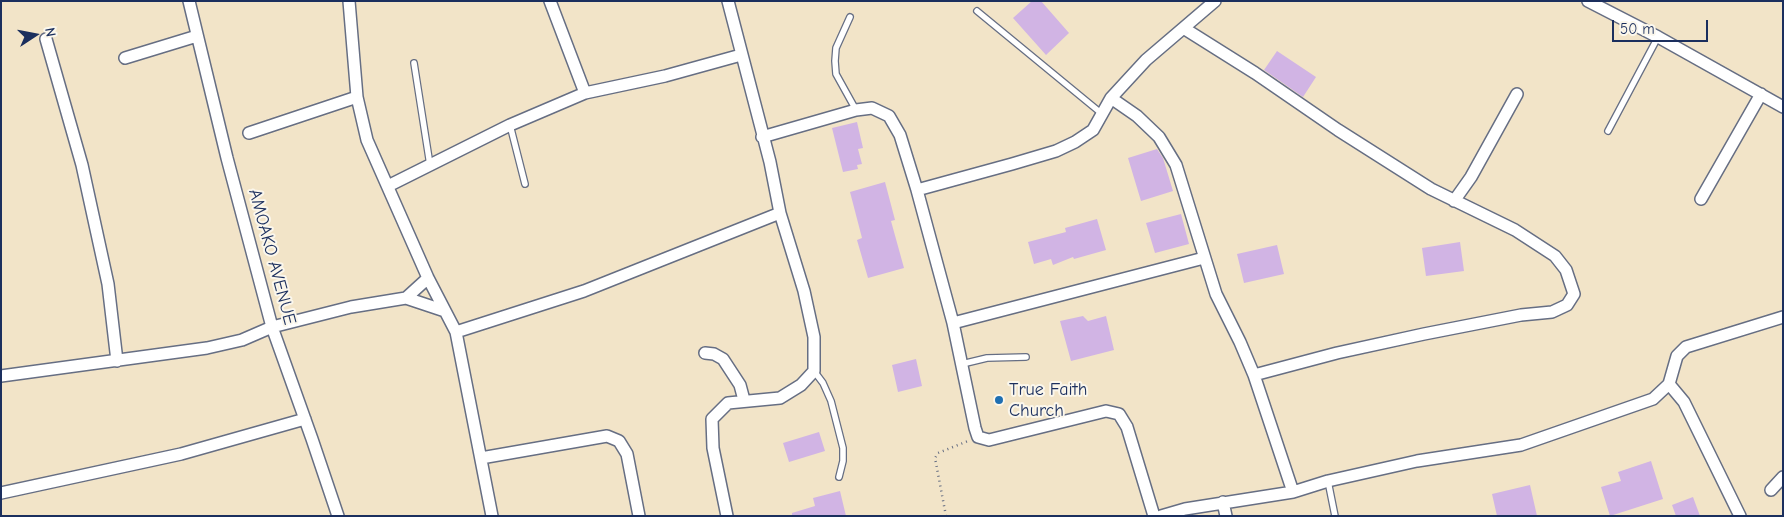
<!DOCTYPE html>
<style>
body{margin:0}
#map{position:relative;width:1784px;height:517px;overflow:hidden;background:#f2e4c8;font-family:"Comic Neue",sans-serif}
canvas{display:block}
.frame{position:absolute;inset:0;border:2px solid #1b2f5e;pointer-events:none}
.north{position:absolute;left:10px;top:10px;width:50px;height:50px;-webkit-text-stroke:4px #fbf7ec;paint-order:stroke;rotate:79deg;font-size:14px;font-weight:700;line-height:20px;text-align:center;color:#1b2f5e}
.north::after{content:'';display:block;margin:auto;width:18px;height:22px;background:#1b2f5e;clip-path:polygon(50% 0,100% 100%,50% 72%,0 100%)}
.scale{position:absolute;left:1612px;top:20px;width:96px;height:22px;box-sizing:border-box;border:2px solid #1b2f5e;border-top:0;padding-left:6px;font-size:15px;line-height:18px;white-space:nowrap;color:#1b2f5e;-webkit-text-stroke:4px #fbf7ec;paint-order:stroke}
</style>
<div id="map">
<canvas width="1784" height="517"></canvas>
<div class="frame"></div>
<div class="north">N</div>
<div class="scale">50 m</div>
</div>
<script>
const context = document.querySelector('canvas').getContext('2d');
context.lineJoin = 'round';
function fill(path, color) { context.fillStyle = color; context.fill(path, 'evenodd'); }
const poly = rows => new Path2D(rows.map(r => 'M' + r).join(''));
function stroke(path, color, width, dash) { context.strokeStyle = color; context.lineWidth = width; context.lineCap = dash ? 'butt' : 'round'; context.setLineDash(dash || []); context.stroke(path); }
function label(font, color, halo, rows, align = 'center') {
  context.font = font + ' "Comic Neue",sans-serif'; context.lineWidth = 4; context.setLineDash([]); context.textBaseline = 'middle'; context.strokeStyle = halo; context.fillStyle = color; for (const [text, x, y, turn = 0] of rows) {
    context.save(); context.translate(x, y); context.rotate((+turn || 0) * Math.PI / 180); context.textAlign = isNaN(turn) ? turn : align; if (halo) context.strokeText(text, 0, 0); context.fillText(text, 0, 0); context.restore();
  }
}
const building = poly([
 [1032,1,1041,1,1069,33,1046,55,1013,18],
 [1277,51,1316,77,1303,97,1264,70],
 [857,122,863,148,858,149,862,164,857,165,858,169,843,172,832,128],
 [1157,149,1163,158,1173,191,1141,201,1128,158],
 [885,182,895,220,891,221,904,268,868,278,857,240,862,238,850,192],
 [1181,214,1189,244,1155,253,1146,223],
 [1097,219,1106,250,1074,259,1073,257,1053,265,1051,259,1034,264,1028,242,1066,232,1065,228],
 [1460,242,1464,271,1426,276,1422,248],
 [1277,245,1284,274,1244,283,1237,254],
 [1083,316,1088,321,1106,316,1114,350,1071,361,1060,321],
 [916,359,922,386,898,392,892,365],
 [819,432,825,451,789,462,783,443],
 [1651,461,1663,499,1610,516,1601,487,1621,481,1618,472],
 [1530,485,1537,516,1497,516,1492,494],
 [840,491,846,516,792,516,792,513,815,506,813,498],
 [1693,497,1700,516,1676,516,1672,505]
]);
const path = poly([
 [946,516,935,458,938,453,968,441]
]);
const service = poly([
 [977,11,1101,113],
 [850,17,836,48,835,61,836,74,856,110],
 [414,63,430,165],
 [510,125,525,184],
 [1608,131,1658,37],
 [962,364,987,358,1026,357],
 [814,371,823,383,831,401,843,448,843,461,839,477],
 [1328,481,1335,516]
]);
const minor = poly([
 [189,1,227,158,272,327,312,439,338,516],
 [349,1,357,97,367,140,428,278,456,332,492,516],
 [550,1,585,93],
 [1588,1,1658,37,1783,107],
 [1185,29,1255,73,1338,130,1431,189,1515,230,1555,256,1566,270,1574,294,1567,305,1552,312,1521,315,1424,334,1337,353,1254,375],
 [46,39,82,165,108,284,117,361],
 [125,58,197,36],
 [1111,98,1137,116,1159,137,1176,165,1216,294,1240,342,1254,375,1293,492],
 [249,133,357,97],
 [762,137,856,110,872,108,889,116,900,135,917,190,953,323,975,428,978,437,989,440,1106,411,1119,414,1127,427,1154,516],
 [388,186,510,125,585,93,665,76,741,55],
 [917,190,1012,164,1056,151,1075,142,1093,130,1111,98,1146,60,1215,1],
 [1701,199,1761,94],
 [1454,201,1471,177,1517,94],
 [406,298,445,311],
 [953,323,1204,258],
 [456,332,584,291,780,213],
 [705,353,714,354,723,359,740,385,744,400],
 [1,376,207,348,242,340,272,327,351,307,406,298,428,278],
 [1669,384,1684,402,1740,516],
 [481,458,607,436,619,441,627,454,639,516],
 [1771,490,1783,477],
 [1,493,181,454,305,419],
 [1223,502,1226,516],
 [727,516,713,448,712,419,728,403,780,398,801,385,814,371,814,337,804,291,780,213,770,162,728,1],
 [1161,516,1185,509,1293,492,1328,481,1417,461,1521,445,1653,399,1669,384,1677,356,1686,347,1783,317]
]);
const markers = [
 [999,400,5,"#1f6fb2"]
];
const streetNames = [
 ["AMOAKO AVENUE",272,257,75]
];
const poiNames = [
 ["True Faith",1009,390],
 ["Church",1009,411]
];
fill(building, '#d1b4e4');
stroke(service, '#666e83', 8);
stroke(minor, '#666e83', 14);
stroke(path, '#666e83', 2.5, [1, 4]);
stroke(service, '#fff', 5.5);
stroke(minor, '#fff', 11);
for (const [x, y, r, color] of markers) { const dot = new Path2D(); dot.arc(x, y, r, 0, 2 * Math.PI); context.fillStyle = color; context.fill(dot); stroke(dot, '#fbf7ec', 2); }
label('18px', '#1b2f5e', '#fbf7ec', streetNames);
label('18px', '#1b2f5e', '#fbf7ec', poiNames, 'left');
</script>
